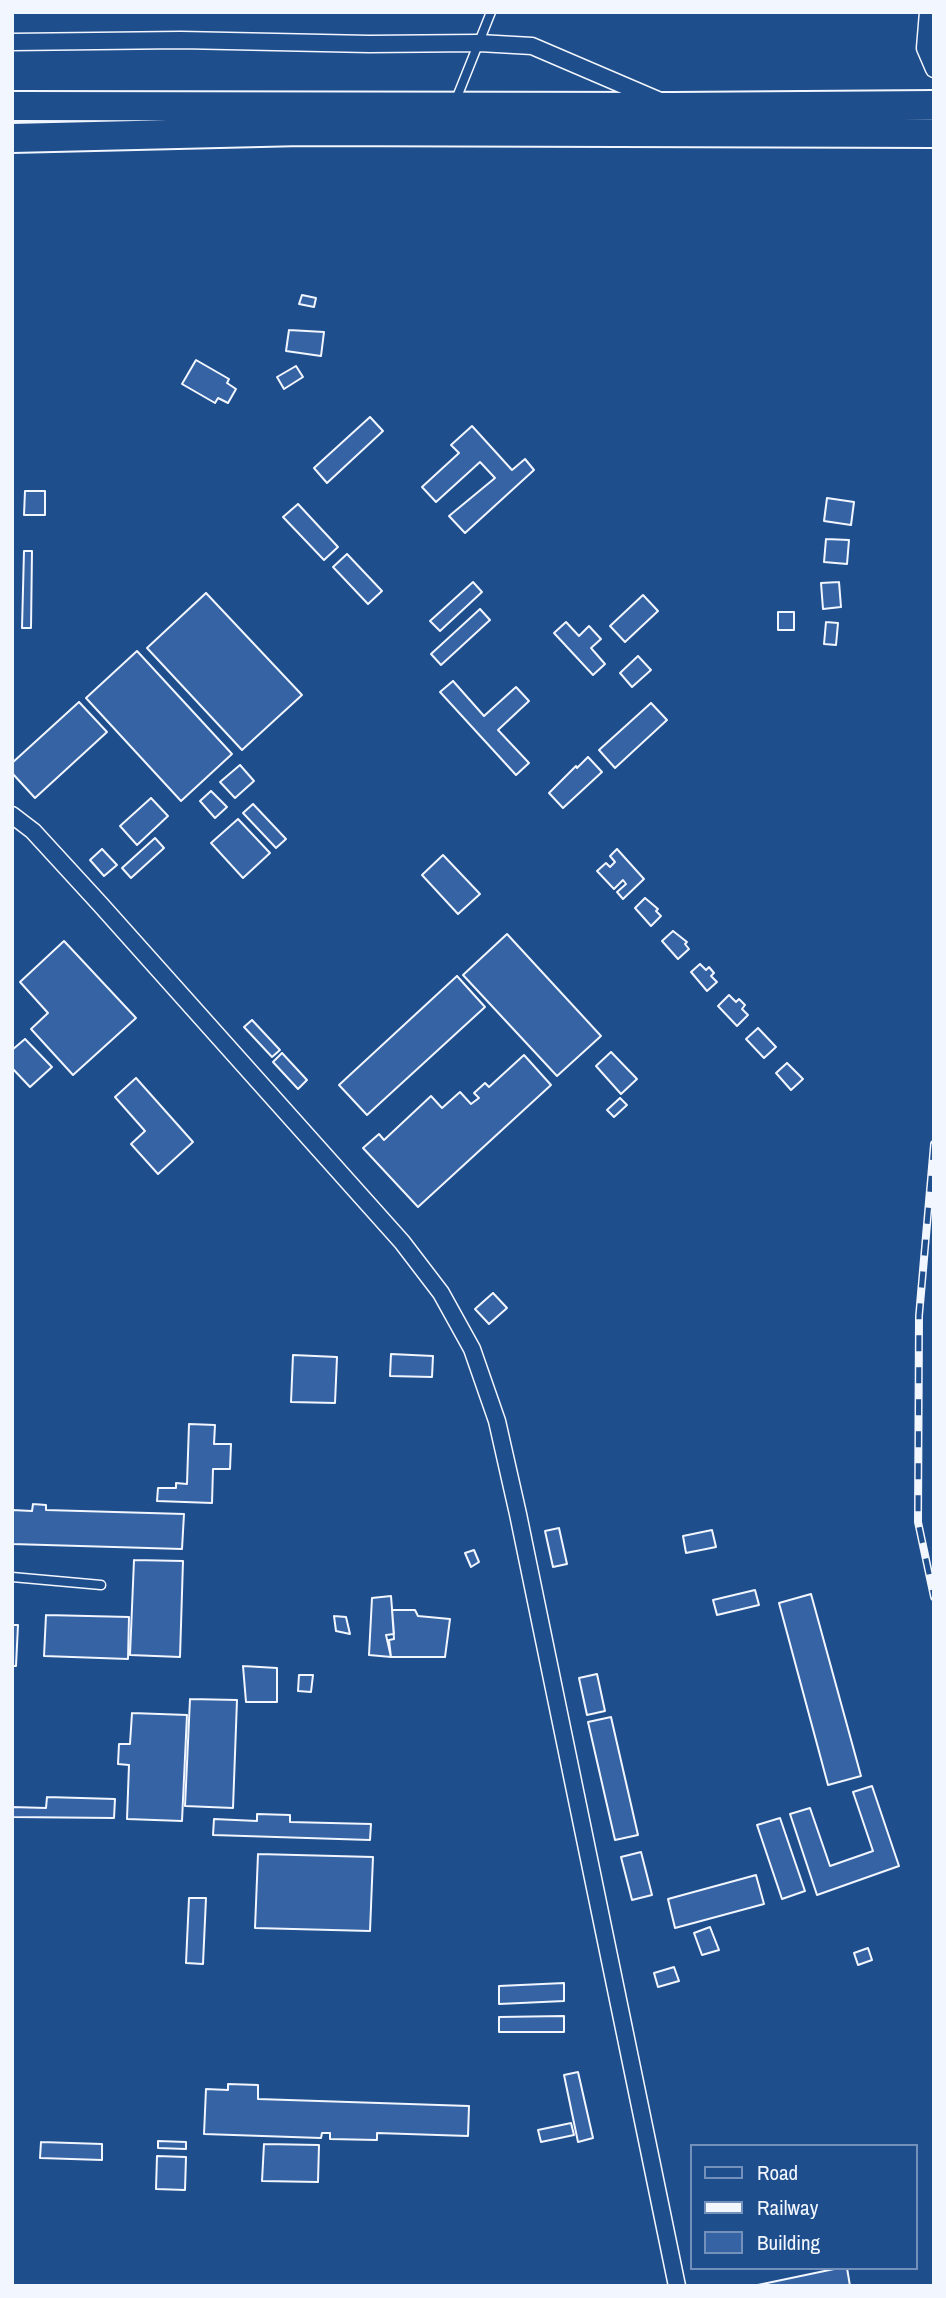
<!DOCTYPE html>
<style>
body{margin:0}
#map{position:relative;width:946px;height:2298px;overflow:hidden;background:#1f4e8c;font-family:"Archivo Narrow",sans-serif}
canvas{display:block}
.frame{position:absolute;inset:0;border:14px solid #f2f6ff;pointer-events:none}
.legend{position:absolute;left:690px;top:2144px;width:228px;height:126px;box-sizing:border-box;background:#1f4e8c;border:2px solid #7391ba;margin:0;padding:9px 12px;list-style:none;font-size:21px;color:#f2f6ff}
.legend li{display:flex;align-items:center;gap:14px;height:35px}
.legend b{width:35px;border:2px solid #7391ba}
</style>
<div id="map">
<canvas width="946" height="2298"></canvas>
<div class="frame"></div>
<ul class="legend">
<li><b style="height:9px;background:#1f4e8c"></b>Road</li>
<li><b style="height:9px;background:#f2f6ff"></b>Railway</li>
<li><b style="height:19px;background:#3563a3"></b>Building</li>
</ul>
</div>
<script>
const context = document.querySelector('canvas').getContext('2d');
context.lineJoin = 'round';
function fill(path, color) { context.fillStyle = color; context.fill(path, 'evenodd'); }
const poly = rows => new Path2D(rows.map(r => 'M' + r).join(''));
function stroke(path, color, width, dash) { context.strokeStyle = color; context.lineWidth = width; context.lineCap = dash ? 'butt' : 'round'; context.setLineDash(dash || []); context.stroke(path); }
const building = poly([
 [302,295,316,298,314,307,299,304,302,295],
 [289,330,324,332,321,356,286,351,289,330],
 [196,360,229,379,227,383,236,389,228,403,218,398,215,403,182,384,196,360],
 [296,366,303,377,284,389,277,377,296,366],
 [370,417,383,431,327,483,314,468,370,417],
 [472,426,512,470,525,459,534,470,465,533,449,516,495,478,480,462,436,502,422,487,459,453,451,445,472,426],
 [25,491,45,491,45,515,24,515,25,491],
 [827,498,854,502,851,525,824,521,827,498],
 [298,504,338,547,324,560,283,517,298,504],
 [826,539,849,540,847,564,824,562,826,539],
 [24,551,32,551,31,628,22,628,24,551],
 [347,554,382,591,368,604,333,567,347,554],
 [473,582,482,592,440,631,430,621,473,582],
 [839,582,841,607,823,609,821,583,839,582],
 [206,593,302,695,242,750,147,648,206,593],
 [643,595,658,611,625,642,610,626,643,595],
 [480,609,490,620,441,665,431,654,480,609],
 [778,612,794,612,794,630,778,630,778,612],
 [566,622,579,636,589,626,601,639,591,648,605,664,593,675,554,633,566,622],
 [826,622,838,623,836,645,824,644,826,622],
 [137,651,232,754,181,801,86,698,137,651],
 [638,656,651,670,632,687,620,673,638,656],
 [453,681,484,716,516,687,529,701,498,730,529,763,516,775,440,692,453,681],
 [79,702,107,732,35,798,12,773,12,763,79,702],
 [651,703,667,720,615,768,599,750,651,703],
 [588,757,602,772,563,808,549,793,576,766,577,768,588,757],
 [240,765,254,781,235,798,220,782,240,765],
 [211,791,227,807,215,818,200,801,211,791],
 [151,798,168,816,137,845,120,826,151,798],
 [253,804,286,839,276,848,243,813,253,804],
 [238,819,270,853,243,878,211,843,238,819],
 [155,838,164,848,131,878,122,868,155,838],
 [102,849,117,865,104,876,90,860,102,849],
 [617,849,644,879,623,899,617,892,626,884,623,880,614,889,597,871,606,863,610,867,615,862,610,856,617,849],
 [443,855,480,894,458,914,422,875,443,855],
 [645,898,658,909,656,911,661,916,651,926,635,908,645,898],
 [673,931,687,942,685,944,689,949,678,959,662,941,673,931],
 [507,934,601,1036,557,1076,463,975,507,934],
 [64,941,136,1018,73,1075,31,1029,48,1013,20,982,64,941],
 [700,964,706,970,709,967,714,973,711,976,717,982,707,991,691,972,700,964],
 [457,976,485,1007,367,1115,339,1085,457,976],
 [729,995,736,1002,739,999,745,1005,742,1009,748,1015,737,1026,718,1006,729,995],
 [252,1020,280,1050,272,1057,244,1027,252,1020],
 [758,1028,776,1047,764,1058,746,1039,758,1028],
 [25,1039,52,1067,30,1087,12,1068,12,1050,25,1039],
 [611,1052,637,1079,621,1094,596,1066,611,1052],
 [282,1053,307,1080,298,1089,273,1062,282,1053],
 [524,1055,551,1085,418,1207,363,1148,379,1134,384,1140,431,1096,442,1108,460,1092,471,1104,479,1098,474,1093,485,1083,489,1087,524,1055],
 [787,1063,803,1079,791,1090,776,1073,787,1063],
 [136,1078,193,1142,158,1174,131,1144,145,1131,115,1097,136,1078],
 [620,1098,627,1105,614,1117,607,1110,620,1098],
 [493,1293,507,1308,489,1324,475,1309,493,1293],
 [391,1354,433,1356,432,1377,390,1376,391,1354],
 [293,1355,337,1357,335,1403,291,1402,293,1355],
 [189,1424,215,1425,214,1444,231,1444,230,1469,213,1469,212,1503,157,1501,158,1488,176,1488,176,1483,187,1484,189,1424],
 [33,1504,46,1505,46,1510,184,1514,182,1549,12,1544,12,1510,32,1511,33,1504],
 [559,1528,567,1564,553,1567,545,1531,559,1528],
 [712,1530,716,1547,686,1553,683,1536,712,1530],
 [474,1550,479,1562,471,1567,465,1553,474,1550],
 [134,1560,183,1561,180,1657,130,1655,134,1560],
 [755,1590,759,1605,717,1615,713,1600,755,1590],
 [811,1594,861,1776,828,1785,779,1603,811,1594],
 [391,1596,394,1634,386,1635,391,1657,369,1655,372,1598,391,1596],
 [392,1610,415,1610,418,1616,450,1619,445,1657,391,1657,389,1640,394,1639,392,1610],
 [46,1615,129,1617,128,1659,44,1656,46,1615],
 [334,1616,346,1617,350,1634,336,1631,334,1616],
 [12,1625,18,1625,16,1666,12,1666,12,1625],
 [243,1666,277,1668,277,1702,246,1702,243,1666],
 [597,1674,605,1711,587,1715,579,1678,597,1674],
 [299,1675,313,1675,311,1692,298,1691,299,1675],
 [190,1699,237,1700,233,1808,185,1806,190,1699],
 [132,1713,187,1715,182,1821,127,1819,129,1765,118,1764,119,1744,130,1744,132,1713],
 [611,1717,638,1835,615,1840,588,1722,611,1717],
 [872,1786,899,1866,817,1895,790,1814,810,1808,830,1866,873,1851,853,1792,872,1786],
 [47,1797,115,1799,114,1818,12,1817,12,1807,46,1808,47,1797],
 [257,1814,290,1815,290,1822,371,1824,370,1840,213,1835,214,1819,257,1821,257,1814],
 [780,1818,805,1891,782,1899,757,1825,780,1818],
 [641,1852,652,1895,632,1900,621,1857,641,1852],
 [258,1854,373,1857,370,1931,255,1928,258,1854],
 [756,1875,764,1904,675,1928,668,1899,756,1875],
 [189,1898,206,1898,203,1964,186,1963,189,1898],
 [710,1927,719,1950,702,1955,694,1933,710,1927],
 [868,1948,872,1960,858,1965,854,1953,868,1948],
 [674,1967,679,1981,658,1987,654,1973,674,1967],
 [564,1983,564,2001,499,2004,499,1986,564,1983],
 [564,2016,564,2032,499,2032,499,2017,564,2016],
 [578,2072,593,2138,578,2142,564,2075,578,2072],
 [228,2084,258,2085,258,2099,469,2106,468,2136,377,2133,377,2140,330,2139,330,2133,322,2133,321,2138,204,2134,206,2089,228,2090,228,2084],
 [571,2123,574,2135,541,2142,538,2130,571,2123],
 [158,2141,186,2142,186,2149,158,2148,158,2141],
 [41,2142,102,2144,102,2160,40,2158,41,2142],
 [264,2144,319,2145,318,2182,262,2181,264,2144],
 [157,2156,186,2157,185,2190,156,2189,157,2156],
 [839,2268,847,2268,850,2286,753,2286,839,2268]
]);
const lane = poly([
 [455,102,491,12],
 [12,1577,101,1585]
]);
const street = poly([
 [928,12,925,48,934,69],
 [12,42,181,40,369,44,479,43,532,46,658,100],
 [12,815,33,831,100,904,402,1242,441,1293,472,1349,497,1421,518,1514,677,2286]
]);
const highway = poly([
 [12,106,673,107,934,105],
 [12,138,302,131,934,133]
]);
const rail = poly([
 [934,1144,919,1316,918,1522,934,1597]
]);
fill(building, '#3563a3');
stroke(building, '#f2f6ff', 2);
stroke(lane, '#f2f6ff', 11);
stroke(street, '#f2f6ff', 19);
stroke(highway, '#f2f6ff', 32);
stroke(lane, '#1f4e8c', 8);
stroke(street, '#1f4e8c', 16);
stroke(highway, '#1f4e8c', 28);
stroke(rail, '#f2f6ff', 8);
stroke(rail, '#1f4e8c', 5, [16]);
</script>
